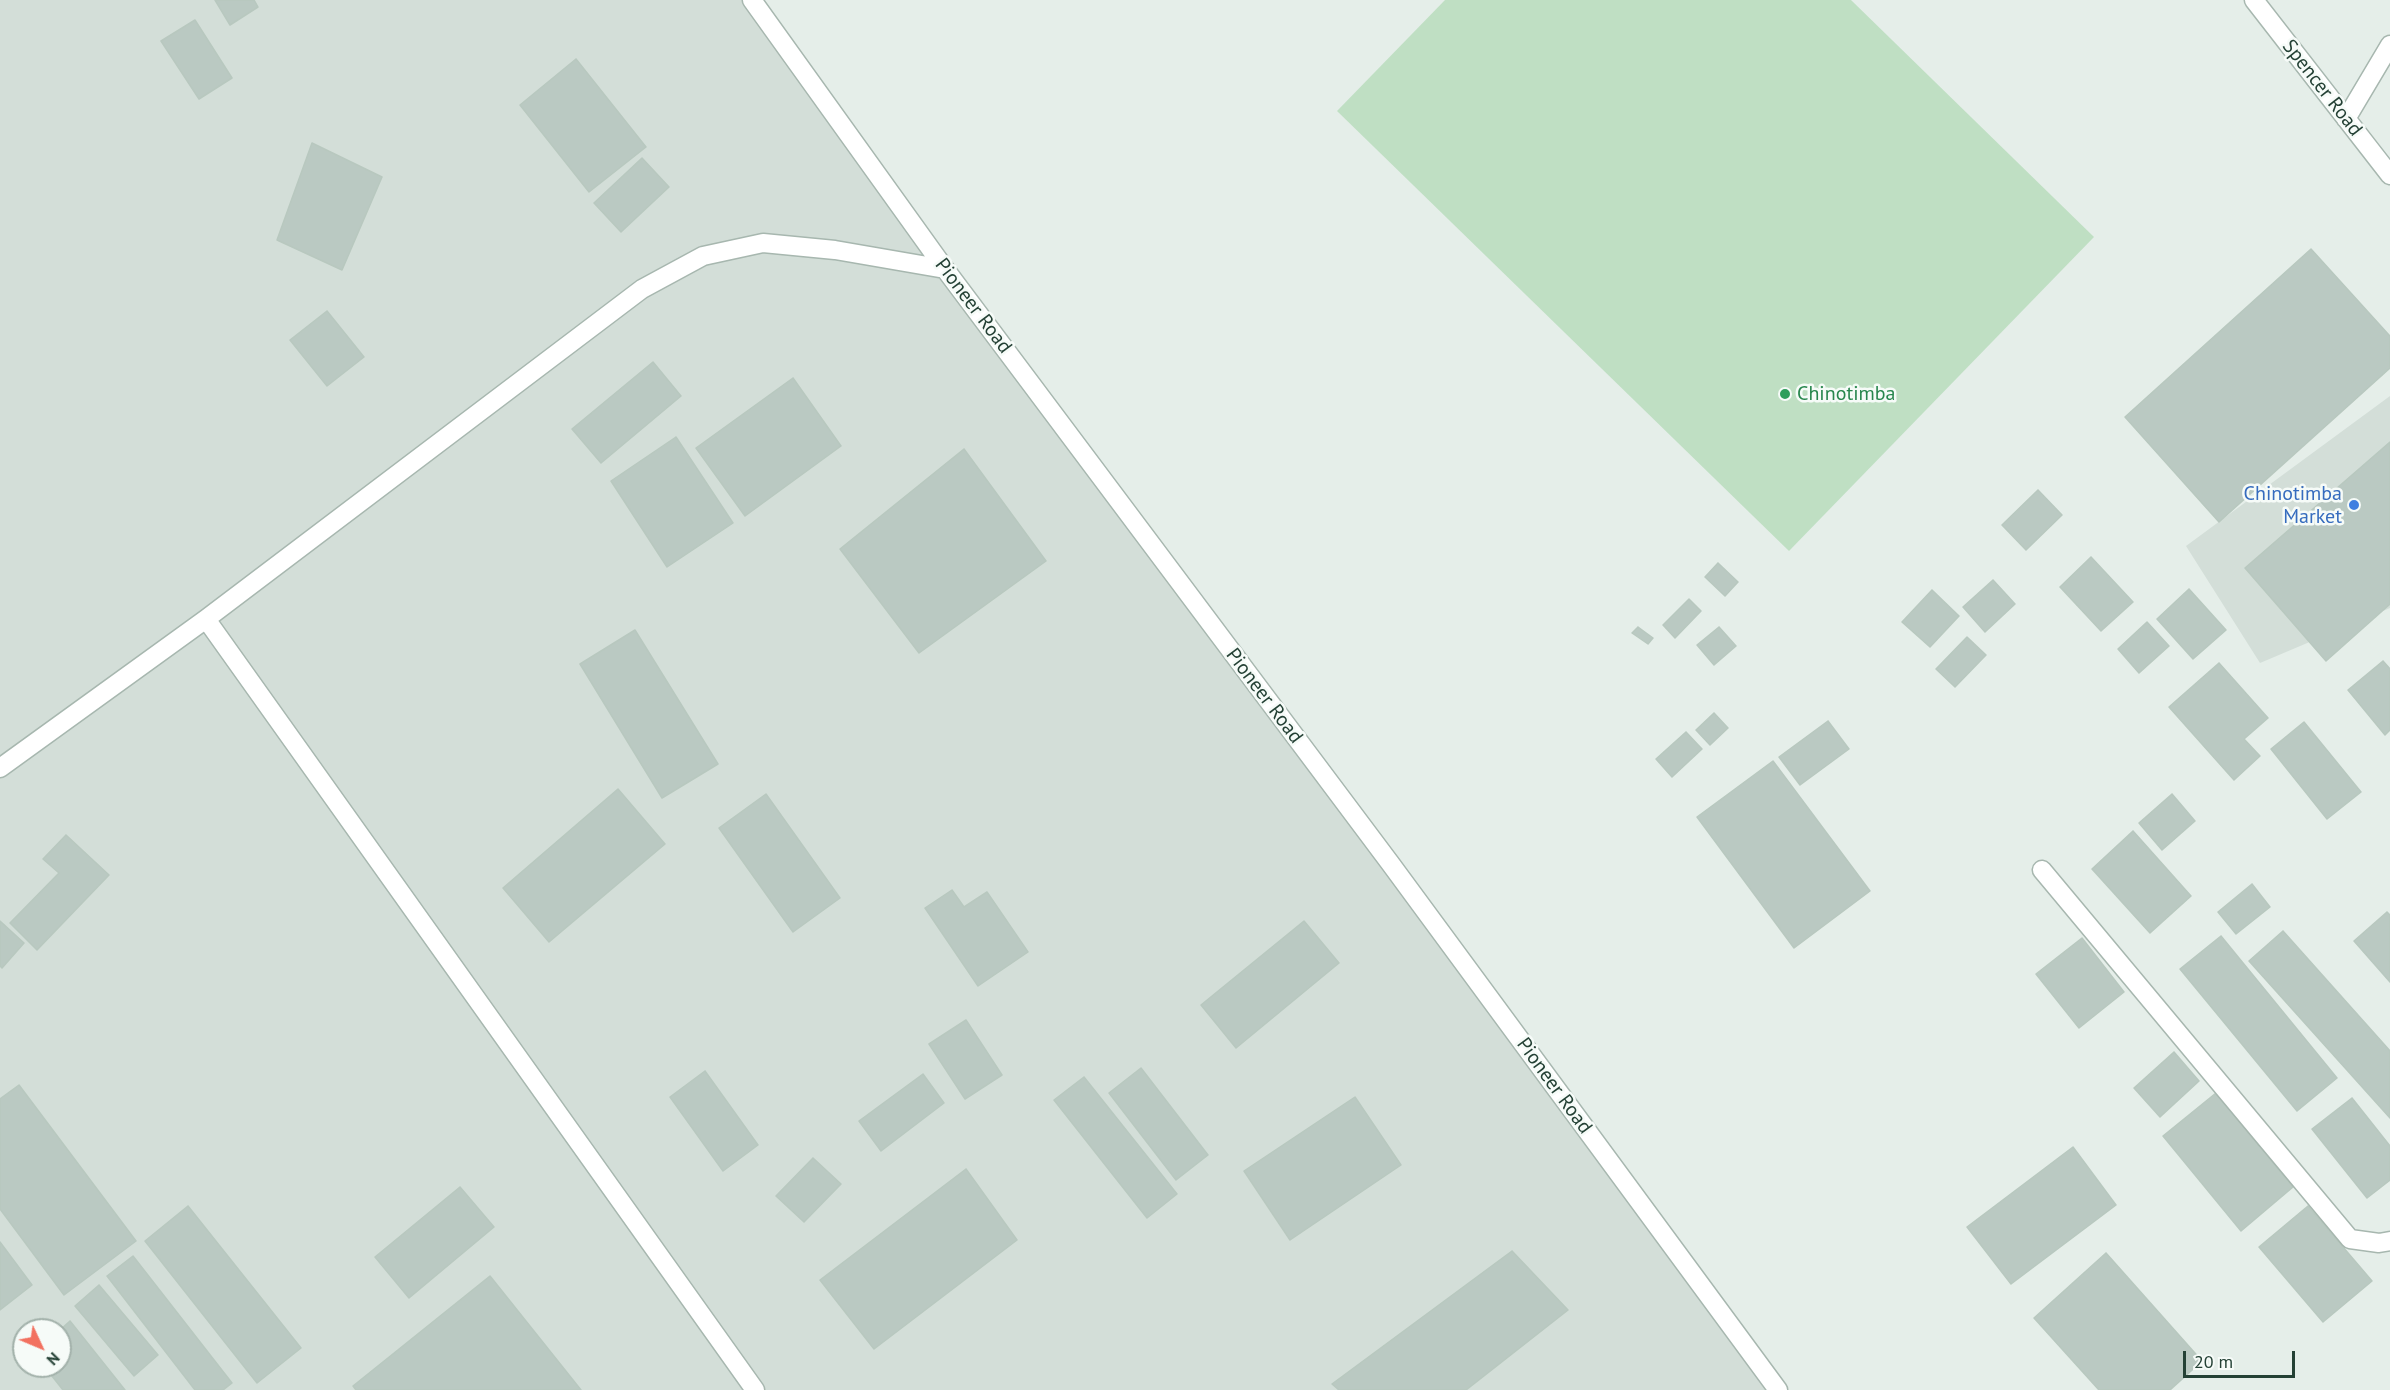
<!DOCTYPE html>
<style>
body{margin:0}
#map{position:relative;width:2390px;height:1390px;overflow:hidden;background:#e5eee9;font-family:"PT Sans",sans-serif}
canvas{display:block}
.north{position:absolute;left:12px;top:1318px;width:60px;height:60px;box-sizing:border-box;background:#f6fbf8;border:2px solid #a2b1aa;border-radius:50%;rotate:134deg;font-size:16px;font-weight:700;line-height:24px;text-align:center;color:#244135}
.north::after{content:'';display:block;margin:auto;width:21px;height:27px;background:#f27160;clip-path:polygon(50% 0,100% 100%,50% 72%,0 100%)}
.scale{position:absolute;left:2183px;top:1351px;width:112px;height:27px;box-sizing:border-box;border:3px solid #244135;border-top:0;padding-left:8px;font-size:18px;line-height:21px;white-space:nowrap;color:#244135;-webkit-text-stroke:4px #f6fbf8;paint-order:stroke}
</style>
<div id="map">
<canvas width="2390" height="1390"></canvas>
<div class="north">N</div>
<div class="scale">20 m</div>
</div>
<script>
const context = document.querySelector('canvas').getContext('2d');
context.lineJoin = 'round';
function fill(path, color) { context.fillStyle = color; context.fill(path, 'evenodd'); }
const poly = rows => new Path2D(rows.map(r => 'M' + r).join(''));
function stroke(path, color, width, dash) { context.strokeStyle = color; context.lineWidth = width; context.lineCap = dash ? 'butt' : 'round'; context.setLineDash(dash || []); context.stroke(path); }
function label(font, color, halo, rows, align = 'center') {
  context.font = font + ' "PT Sans",sans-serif'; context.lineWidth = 5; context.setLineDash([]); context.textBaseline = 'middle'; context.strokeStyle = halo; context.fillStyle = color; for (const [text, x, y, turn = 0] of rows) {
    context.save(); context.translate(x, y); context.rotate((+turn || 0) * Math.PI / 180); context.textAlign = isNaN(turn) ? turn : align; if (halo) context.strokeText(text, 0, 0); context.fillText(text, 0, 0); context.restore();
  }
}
const built = poly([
 [0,0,752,0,1778,1390,0,1390],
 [24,1330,60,1330,60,1366,24,1366],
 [2390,396,2390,608,2260,663,2186,546]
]);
const green = poly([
 [1445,0,1851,0,2094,237,1789,551,1337,111]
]);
const building = poly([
 [215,0,254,0,258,7,230,25,215,0],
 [195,20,232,78,199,99,161,41,195,20],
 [576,59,646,147,589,192,520,105,576,59],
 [312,143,382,177,342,270,277,240,312,143],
 [642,158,669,187,621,232,594,203,642,158],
 [2311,249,2390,336,2390,368,2219,522,2125,417,2311,249],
 [327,311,364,357,327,386,290,340,327,311],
 [653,362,681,396,601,463,572,429,653,362],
 [793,378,841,446,745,516,696,448,793,378],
 [676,437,733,523,667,567,611,481,676,437],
 [2390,442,2390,604,2326,661,2245,568,2390,442],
 [964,449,1046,561,919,653,840,549,964,449],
 [2038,490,2062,515,2026,550,2002,525,2038,490],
 [2091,557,2133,602,2101,631,2060,587,2091,557],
 [1718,563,1738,582,1725,596,1705,577,1718,563],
 [1993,580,2015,604,1985,632,1963,607,1993,580],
 [2189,589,2226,630,2193,659,2157,619,2189,589],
 [1932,590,1959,616,1930,647,1902,622,1932,590],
 [1689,599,1701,611,1675,638,1663,625,1689,599],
 [2147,622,2169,646,2139,673,2118,649,2147,622],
 [1638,627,1653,638,1648,644,1632,633,1638,627],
 [1719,627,1736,646,1714,665,1697,645,1719,627],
 [635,630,718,764,662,798,580,664,635,630],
 [1967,637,1986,655,1955,687,1936,669,1967,637],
 [2383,661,2390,669,2390,730,2385,735,2348,690,2383,661],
 [2219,663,2268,718,2244,739,2260,756,2234,780,2169,707,2219,663],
 [1714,713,1728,728,1710,745,1696,730,1714,713],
 [1828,721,1849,749,1800,785,1779,757,1828,721],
 [2304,722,2361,792,2327,819,2271,749,2304,722],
 [1686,732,1702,749,1672,777,1656,759,1686,732],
 [1773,761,1870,891,1794,948,1697,817,1773,761],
 [618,789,665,844,549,942,503,888,618,789],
 [766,794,840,898,793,932,719,828,766,794],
 [2172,794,2195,821,2162,850,2139,823,2172,794],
 [2133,831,2191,896,2150,933,2092,869,2133,831],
 [66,835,109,875,37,950,10,923,59,873,43,859,66,835],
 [2252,884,2270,907,2236,934,2218,912,2252,884],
 [952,890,964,907,987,892,1028,952,978,986,925,908,952,890],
 [2387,912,2390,915,2390,982,2354,941,2387,912],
 [0,921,24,943,2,968,0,966,0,921],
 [1304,921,1339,963,1236,1048,1201,1005,1304,921],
 [2283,931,2390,1051,2390,1118,2249,961,2283,931],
 [2221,936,2337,1078,2297,1111,2180,969,2221,936],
 [2082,938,2124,992,2079,1028,2036,974,2082,938],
 [966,1020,1002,1075,965,1099,929,1044,966,1020],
 [2174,1052,2199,1081,2160,1117,2134,1088,2174,1052],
 [1141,1068,1208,1155,1176,1180,1109,1093,1141,1068],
 [705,1071,758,1145,723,1171,670,1097,705,1071],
 [923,1074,944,1103,881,1151,859,1121,923,1074],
 [1084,1077,1177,1194,1147,1218,1054,1100,1084,1077],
 [19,1085,136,1241,64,1295,0,1209,0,1099,19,1085],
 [2216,1093,2293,1187,2241,1231,2163,1136,2216,1093],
 [1355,1097,1401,1165,1290,1240,1244,1171,1355,1097],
 [2352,1098,2390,1146,2390,1180,2367,1198,2312,1129,2352,1098],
 [2073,1147,2116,1205,2011,1284,1967,1227,2073,1147],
 [813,1158,841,1184,804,1222,776,1196,813,1158],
 [966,1169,1017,1240,874,1349,820,1280,966,1169],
 [460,1187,494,1227,409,1298,375,1257,460,1187],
 [188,1206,301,1348,257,1383,145,1241,188,1206],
 [2308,1206,2372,1281,2323,1322,2259,1247,2308,1206],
 [0,1242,32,1285,0,1310,0,1242],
 [1512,1251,1568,1310,1466,1390,1339,1390,1332,1384,1512,1251],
 [2106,1253,2202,1361,2170,1390,2099,1390,2034,1318,2106,1253],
 [133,1256,232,1383,223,1390,195,1390,107,1276,133,1256],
 [490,1276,581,1390,356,1390,353,1386,490,1276],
 [99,1285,158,1355,134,1376,75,1306,99,1285],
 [70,1321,125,1390,63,1390,44,1366,60,1366,60,1330,70,1321]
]);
const street = poly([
 [752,0,945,269,1390,863,1778,1390],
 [2254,0,2390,175],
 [2346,119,2390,45],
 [206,619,755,1390],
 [0,768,206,619,642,289,703,256,763,243,835,250,945,269],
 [2042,870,2350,1239,2379,1243,2390,1241]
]);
const markers = [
 [1785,394,6,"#2e9e5b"],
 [2354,505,6,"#3f7fe0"]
];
const streetNames = [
 ["Spencer Road",2322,88,52],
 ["Pioneer Road",973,306,53],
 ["Pioneer Road",1264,696,53],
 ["Pioneer Road",1554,1086,54]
];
const leisureNames = [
 ["Chinotimba",1797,394]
];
const shopNames = [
 ["Chinotimba",2342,494],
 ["Market",2342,517]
];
fill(built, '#d3ded8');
fill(green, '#bfdfc3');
fill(building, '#bac9c2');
stroke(building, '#b8c8bf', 1.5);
stroke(street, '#a7b7af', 21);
stroke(street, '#fff', 18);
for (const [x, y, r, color] of markers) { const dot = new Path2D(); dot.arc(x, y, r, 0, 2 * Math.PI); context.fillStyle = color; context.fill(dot); stroke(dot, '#f6fbf8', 2); }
label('20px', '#244135', '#f6fbf8', streetNames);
label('20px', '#27864d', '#f6fbf8', leisureNames, 'left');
label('20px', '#366cbe', '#f6fbf8', shopNames, 'right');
</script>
